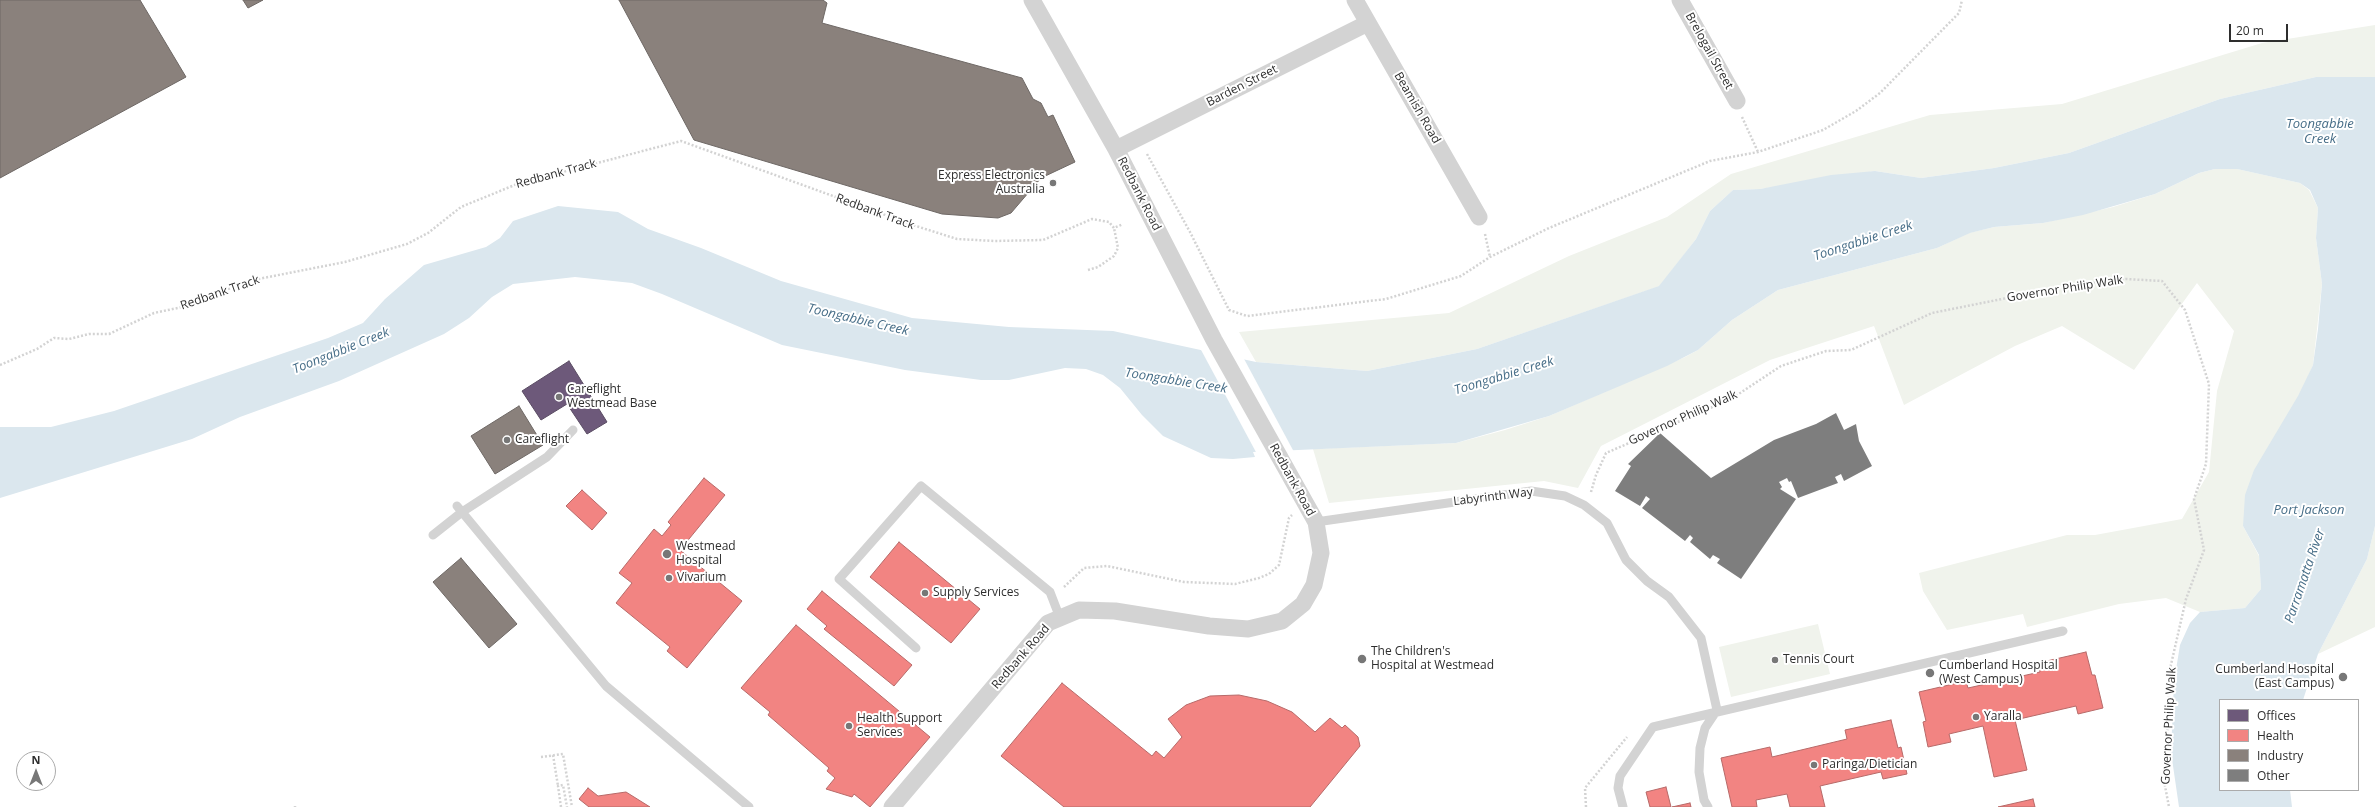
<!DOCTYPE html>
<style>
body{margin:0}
#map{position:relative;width:2375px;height:807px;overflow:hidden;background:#fff;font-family:"Open Sans",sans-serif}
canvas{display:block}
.legend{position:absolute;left:2219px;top:699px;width:140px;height:92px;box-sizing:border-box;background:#fff;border:1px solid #ababab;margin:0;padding:5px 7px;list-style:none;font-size:12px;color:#2e2e2e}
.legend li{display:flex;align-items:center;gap:8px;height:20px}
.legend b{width:20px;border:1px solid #ababab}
.north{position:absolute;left:16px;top:751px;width:40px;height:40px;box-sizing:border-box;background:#fff;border:1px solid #ababab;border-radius:50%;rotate:0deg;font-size:11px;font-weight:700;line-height:16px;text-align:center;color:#2e2e2e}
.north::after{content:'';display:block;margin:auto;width:14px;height:18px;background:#777;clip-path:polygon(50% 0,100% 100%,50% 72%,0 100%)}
.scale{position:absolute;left:2229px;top:24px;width:59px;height:18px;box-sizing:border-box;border:2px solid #2e2e2e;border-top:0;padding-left:5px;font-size:12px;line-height:14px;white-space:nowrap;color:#2e2e2e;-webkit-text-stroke:3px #fff;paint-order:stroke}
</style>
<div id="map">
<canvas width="2375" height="807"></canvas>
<ul class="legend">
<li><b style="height:11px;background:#6d597a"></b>Offices</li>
<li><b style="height:11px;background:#f28482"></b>Health</li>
<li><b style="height:11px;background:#8a817c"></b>Industry</li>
<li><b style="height:11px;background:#7e7e7e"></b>Other</li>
</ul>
<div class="north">N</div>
<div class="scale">20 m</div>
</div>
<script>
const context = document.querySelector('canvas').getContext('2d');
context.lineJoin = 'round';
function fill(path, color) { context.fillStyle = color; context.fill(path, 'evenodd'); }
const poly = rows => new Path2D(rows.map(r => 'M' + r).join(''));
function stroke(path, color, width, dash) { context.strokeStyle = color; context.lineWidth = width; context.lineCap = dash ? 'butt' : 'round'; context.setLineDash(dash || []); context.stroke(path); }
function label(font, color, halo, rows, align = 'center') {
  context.font = font + ' "Open Sans",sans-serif'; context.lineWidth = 4; context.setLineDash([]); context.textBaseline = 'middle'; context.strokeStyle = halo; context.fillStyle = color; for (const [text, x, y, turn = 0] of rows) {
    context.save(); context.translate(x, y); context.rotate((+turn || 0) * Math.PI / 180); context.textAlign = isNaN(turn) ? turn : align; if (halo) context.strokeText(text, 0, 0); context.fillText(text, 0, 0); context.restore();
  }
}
const green = poly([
 [2375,25,2375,77,2316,77,2220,99,2069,153,1994,168,1921,178,1875,171,1760,189,1733,190,1710,211,1696,239,1660,286,1477,349,1367,371,1256,362,1239,332,1449,313,1569,256,1667,217,1731,174,1930,115,2062,104,2262,43],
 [2215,169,2237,169,2300,183,2309,190,2318,208,2316,238,2322,284,2313,365,2243,526,2259,556,2261,589,2245,608,2200,612,2166,598,2119,604,2027,627,2023,614,1947,630,1923,591,1919,573,2067,535,2095,535,2182,519,2209,472,2217,391,2234,331,2197,283,2134,370,2062,326,2015,346,1904,405,1874,326,1770,360,1601,446,1578,488,1544,481,1329,503,1313,449,1456,443,1505,430,1549,416,1685,357,1698,350,1732,320,1778,290,1937,248,1969,233,1994,227,2043,223,2113,207,2155,194,2199,173],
 [2375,526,2375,627,2318,654,2367,559],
 [1818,624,1830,674,1731,697,1719,647]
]);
const water = poly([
 [2316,77,2375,77,2375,526,2367,559,2318,654,2303,700,2220,700,2220,790,2290,790,2292,807,2179,807,2171,752,2174,682,2180,645,2190,623,2200,612,2245,608,2261,589,2259,555,2243,526,2245,495,2254,470,2298,396,2313,365,2318,329,2322,284,2316,238,2318,208,2310,190,2300,183,2237,169,2215,169,2199,173,2155,194,2083,215,2043,223,1994,227,1970,233,1937,248,1778,290,1732,320,1698,350,1667,366,1549,416,1456,443,1253,452,1255,457,1233,459,1211,458,1163,436,1142,415,1120,388,1103,375,1086,369,1065,368,1009,380,981,380,905,370,782,345,662,294,632,283,575,277,513,284,492,297,469,318,444,334,339,381,240,417,192,439,0,498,0,427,51,427,114,411,328,338,363,323,385,299,424,265,486,247,500,238,513,221,558,206,618,212,648,229,701,248,781,281,912,318,1009,327,1113,331,1256,362,1367,371,1477,349,1659,286,1696,239,1710,211,1733,190,1760,189,1831,175,1875,171,1921,178,1994,168,2069,153,2220,99]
]);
const pier = poly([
 [1200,348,1243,357,1294,452,1257,454]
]);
const offices = poly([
 [569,361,607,422,587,434,567,404,541,420,522,391,569,361]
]);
const health = poly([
 [704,478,725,495,680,550,742,601,687,668,667,651,670,647,616,603,632,583,619,573,654,529,662,536,671,525,668,522,704,478],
 [582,490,607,513,592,530,566,506,582,490],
 [899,542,980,609,951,643,870,577,899,542],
 [822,591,912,665,894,686,824,629,827,626,807,609,822,591],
 [796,625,930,737,870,807,854,794,852,797,826,789,835,778,827,771,829,768,768,715,770,712,741,688,796,625],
 [2086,652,2092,675,2095,675,2103,708,2078,714,2076,706,2015,720,2027,770,1994,777,1983,726,1949,734,1951,742,1928,747,1923,722,1926,721,1919,692,1966,681,1968,688,2040,672,2038,663,2086,652],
 [1062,683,1152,756,1156,751,1164,758,1182,737,1168,719,1186,705,1210,696,1239,695,1267,701,1292,712,1315,732,1330,718,1342,728,1345,725,1358,737,1360,746,1310,807,1064,807,1001,756,1062,683],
 [1891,720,1898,748,1901,747,1907,774,1883,779,1881,772,1820,786,1825,807,1790,807,1787,794,1756,800,1757,807,1732,807,1721,758,1770,747,1772,757,1847,739,1845,730,1891,720],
 [1666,787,1671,807,1650,807,1646,792,1666,787],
 [588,788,598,796,626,792,650,807,589,807,579,799,588,788],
 [2033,799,2035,807,1998,807,2033,799],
 [1690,803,1691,807,1672,807,1690,803]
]);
const industry = poly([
 [0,0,140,0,186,77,0,178,0,0],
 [243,0,263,0,248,8,243,0],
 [619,0,823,0,827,3,822,23,1022,78,1033,99,1041,103,1048,117,1053,115,1075,162,1041,178,1011,213,998,218,942,214,694,140,619,0],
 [519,406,543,445,495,474,471,436,519,406],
 [461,558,517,624,489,648,433,582,461,558]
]);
const building = poly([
 [1836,413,1844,430,1856,424,1859,441,1872,466,1844,481,1841,474,1835,477,1838,483,1798,498,1791,481,1789,482,1787,478,1779,482,1782,487,1780,489,1796,499,1741,579,1717,563,1720,559,1713,555,1710,559,1690,542,1693,538,1690,535,1685,541,1642,508,1650,499,1646,496,1640,506,1615,491,1631,466,1628,464,1660,433,1711,478,1774,440,1816,424]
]);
const path = poly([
 [1742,117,1758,152],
 [1147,154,1190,232,1229,310,1247,316,1386,299,1461,276,1490,257,1549,228,1710,161,1758,152,1823,130,1856,111,1880,93,1959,13,1962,0],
 [1485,234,1490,257],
 [1088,270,1098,267,1114,256,1118,248,1114,228],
 [0,365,37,349,54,338,69,339,89,334,109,334,154,313,187,306,248,281,345,262,407,244,428,233,461,207,517,184,681,141,916,226,957,239,995,241,1043,240,1092,219,1109,222,1114,228,1123,224],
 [1591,492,1596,475,1606,453,1731,399,1781,366,1826,351,1851,350,1932,313,2072,285,2126,279,2162,281,2185,310,2209,384,2206,464,2194,499,2204,550,2186,599,2170,669,2165,786,2169,807],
 [1064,587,1084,568,1107,566,1184,582,1235,584,1259,578,1269,574,1279,565,1289,518,1292,515],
 [553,755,558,786],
 [541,757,563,754,572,807],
 [295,806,295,807],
 [561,807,558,786,563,785,567,807],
 [1586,807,1585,788,1627,737]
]);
const service = poly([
 [457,506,606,686,749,807],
 [1316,522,1531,491,1565,496,1584,505,1607,523,1626,560,1647,581,1669,597,1701,638,1717,710,1705,728,1700,748,1699,772,1704,800,1708,807],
 [433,535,462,512,547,457,573,430],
 [916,648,839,579,921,486,1050,592,1060,618],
 [1623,807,1618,788,1620,776,1653,727,2063,631]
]);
const minor = poly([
 [1355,0,1479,217],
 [1680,0,1737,101],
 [1116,149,1368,23],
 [892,807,1048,623,1079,610,1115,611,1209,626,1248,629,1282,621,1303,604,1314,585,1321,553,1316,522,1214,340,1116,149,1032,0]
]);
const markers = [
 [1053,183,4,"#777"],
 [559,397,4,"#777"],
 [507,440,4,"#777"],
 [667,554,5,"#777"],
 [669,578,4,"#777"],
 [925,593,4,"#777"],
 [1362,659,5,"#777"],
 [1775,660,4,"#777"],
 [1930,673,5,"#777"],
 [2343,677,5,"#777"],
 [1976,717,4,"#777"],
 [849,726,4,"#777"],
 [1814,765,4,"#777"]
];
const streetNames = [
 ["Brelogail Street",1709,51,61],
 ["Barden Street",1242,86,-27],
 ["Beamish Road",1417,108,60],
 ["Redbank Track",556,174,-15],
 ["Redbank Road",1139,194,63],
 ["Redbank Track",875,212,20],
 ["Governor Philip Walk",2065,289,-9],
 ["Redbank Track",220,293,-19],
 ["Governor Philip Walk",1683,418,-24],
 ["Redbank Road",1292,480,61],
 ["Labyrinth Way",1493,497,-7],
 ["Redbank Road",1021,657,-49],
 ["Governor Philip Walk",2169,726,-87]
];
const poiNames = [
 ["Express Electronics",1045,176,"right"],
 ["Australia",1045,190,"right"],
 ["Careflight",567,390],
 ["Westmead Base",567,404],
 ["Careflight",515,440],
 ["Westmead",676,547],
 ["Hospital",676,561],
 ["Vivarium",677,578],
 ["Supply Services",933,593],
 ["The Children's",1371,652],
 ["Hospital at Westmead",1371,666],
 ["Tennis Court",1783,660],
 ["Cumberland Hospital",1939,666],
 ["(West Campus)",1939,680],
 ["Cumberland Hospital",2334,670,"right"],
 ["(East Campus)",2334,684,"right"],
 ["Yaralla",1984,717],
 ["Health Support",857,719],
 ["Services",857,733],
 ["Paringa/Dietician",1822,765]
];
const waterNames = [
 ["Toongabbie",2320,124],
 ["Creek",2320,139],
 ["Toongabbie Creek",1863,241,-18],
 ["Toongabbie Creek",858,320,13],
 ["Toongabbie Creek",341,351,-22],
 ["Toongabbie Creek",1504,376,-17],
 ["Toongabbie Creek",1176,381,9],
 ["Port Jackson",2309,510],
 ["Parramatta River",2305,576,-71]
];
fill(green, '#f0f3ec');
fill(water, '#dbe7ee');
fill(pier, '#fff');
fill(offices, '#6d597a');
stroke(offices, '#5a4c63', 1);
fill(health, '#f28482');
stroke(health, '#b76a69', 1);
fill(industry, '#8a817c');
stroke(industry, '#6e6865', 1);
fill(building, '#7e7e7e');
stroke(path, '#d3d3d3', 2.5, [2, 2]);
stroke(service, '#d3d3d3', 9);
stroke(minor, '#d3d3d3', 17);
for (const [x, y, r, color] of markers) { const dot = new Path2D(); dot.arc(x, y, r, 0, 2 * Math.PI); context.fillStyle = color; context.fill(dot); stroke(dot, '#fff', 1.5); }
label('12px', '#2e2e2e', '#fff', streetNames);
label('12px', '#2e2e2e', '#fff', poiNames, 'left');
label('italic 13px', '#466d87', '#fff', waterNames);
</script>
